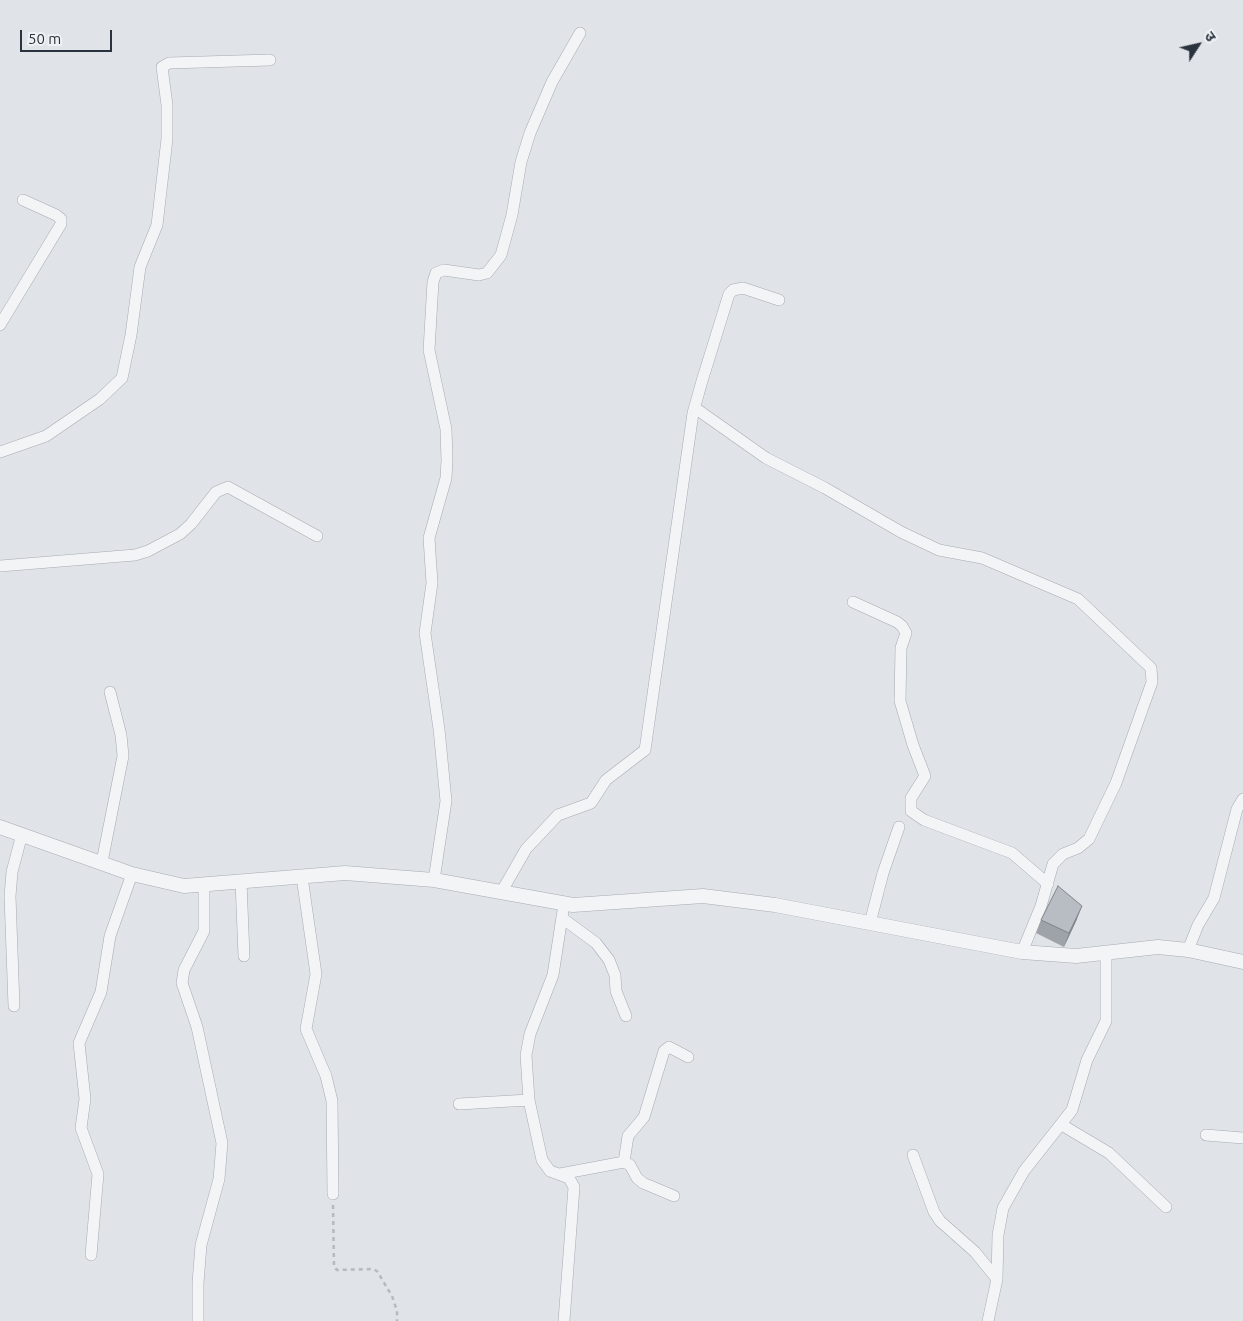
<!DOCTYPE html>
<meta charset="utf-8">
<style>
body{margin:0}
#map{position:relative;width:1243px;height:1321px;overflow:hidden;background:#e0e3e8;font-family:Ubuntu,"Noto Sans Devanagari",sans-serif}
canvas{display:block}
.north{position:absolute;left:1173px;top:20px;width:50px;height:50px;-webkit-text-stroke:4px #eff2f5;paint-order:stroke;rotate:55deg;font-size:14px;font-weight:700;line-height:20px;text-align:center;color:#2a323e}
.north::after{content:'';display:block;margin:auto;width:18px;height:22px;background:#2a323e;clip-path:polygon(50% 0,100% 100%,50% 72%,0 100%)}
.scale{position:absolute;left:20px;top:30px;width:92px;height:22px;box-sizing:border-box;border:2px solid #2a323e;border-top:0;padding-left:6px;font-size:15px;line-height:18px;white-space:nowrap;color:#2a323e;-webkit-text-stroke:4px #eff2f5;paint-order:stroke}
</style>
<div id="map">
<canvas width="1243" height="1321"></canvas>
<div class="north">उ</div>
<div class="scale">50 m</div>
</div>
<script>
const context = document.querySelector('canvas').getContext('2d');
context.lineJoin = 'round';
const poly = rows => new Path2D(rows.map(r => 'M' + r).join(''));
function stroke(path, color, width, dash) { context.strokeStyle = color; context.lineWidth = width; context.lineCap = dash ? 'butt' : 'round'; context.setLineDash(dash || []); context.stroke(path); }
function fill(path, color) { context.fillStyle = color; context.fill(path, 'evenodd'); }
const path = poly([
 [333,1205,334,1267,337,1270,373,1269,377,1271,392,1296,397,1311,397,1321]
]);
const minor = poly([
 [0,325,61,224,61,219,56,215,23,200],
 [695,408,766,458,825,488,901,532,939,550,982,558,1078,599,1151,668,1152,682,1116,783,1089,839,1078,848,1063,854,1053,864,1041,906,1022,952],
 [0,452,46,436,100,399,122,378,131,335,140,267,157,225,167,139,167,105,162,67,169,63,270,60],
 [0,566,135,555,148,551,180,534,191,524,216,492,228,487,317,536],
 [853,602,897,622,902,626,906,633,901,648,900,701,913,745,925,776,911,798,911,811,924,820,1012,853,1048,884],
 [102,862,123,756,121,735,110,692],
 [302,877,316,974,306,1029,326,1076,332,1101,333,1194],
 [434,880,446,801,439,729,425,633,432,583,429,538,446,478,447,460,446,429,429,350,433,282,436,273,444,270,479,275,487,273,501,255,512,215,521,162,530,133,552,82,580,33],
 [241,882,244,956],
 [502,891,526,849,558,815,591,803,606,780,645,750,693,413,702,381,729,294,733,290,743,288,779,300],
 [562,918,596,943,609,960,615,975,616,991,626,1016],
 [870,923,883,873,899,827],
 [1188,950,1198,925,1214,898,1237,809,1243,799],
 [14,1006,10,896,12,872,22,834],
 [459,1104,529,1100],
 [1062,1125,1109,1153,1166,1207],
 [1206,1135,1243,1138],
 [913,1155,934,1212,940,1221,975,1252,997,1279],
 [624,1162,628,1136,644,1117,664,1051,669,1047,688,1057],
 [560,1174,624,1162,630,1165,637,1178,643,1183,674,1196],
 [91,1255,98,1174,81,1128,85,1099,79,1043,101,992,110,936,132,874],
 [198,1321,198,1283,201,1245,219,1179,222,1143,197,1027,182,983,184,970,204,931,204,885],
 [564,1321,574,1187,569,1178,550,1171,542,1160,529,1100,526,1055,530,1034,553,975,564,904],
 [988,1321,997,1279,998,1235,1003,1208,1024,1171,1072,1110,1087,1060,1106,1021,1106,954]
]);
const tertiary = poly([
 [0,827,132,874,184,886,345,873,434,880,573,905,703,896,775,905,1022,952,1076,956,1158,947,1188,950,1243,962]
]);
const wall = poly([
 [1077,919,1064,947,1036,933,1041,920]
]);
const shadedWall = poly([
 [1082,906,1077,919,1064,947,1069,933]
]);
const building = poly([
 [1058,886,1082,906,1069,933,1041,920,1058,886]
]);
stroke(minor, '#a6aab2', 12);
stroke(tertiary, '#a6aab2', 15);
stroke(path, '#b6babf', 2.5, [4, 4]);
stroke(minor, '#f2f4f6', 11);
stroke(tertiary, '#f2f4f6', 14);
fill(wall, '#9ea3a9');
fill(shadedWall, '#818489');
fill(building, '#b8bdc4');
stroke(building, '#818489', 1);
</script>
